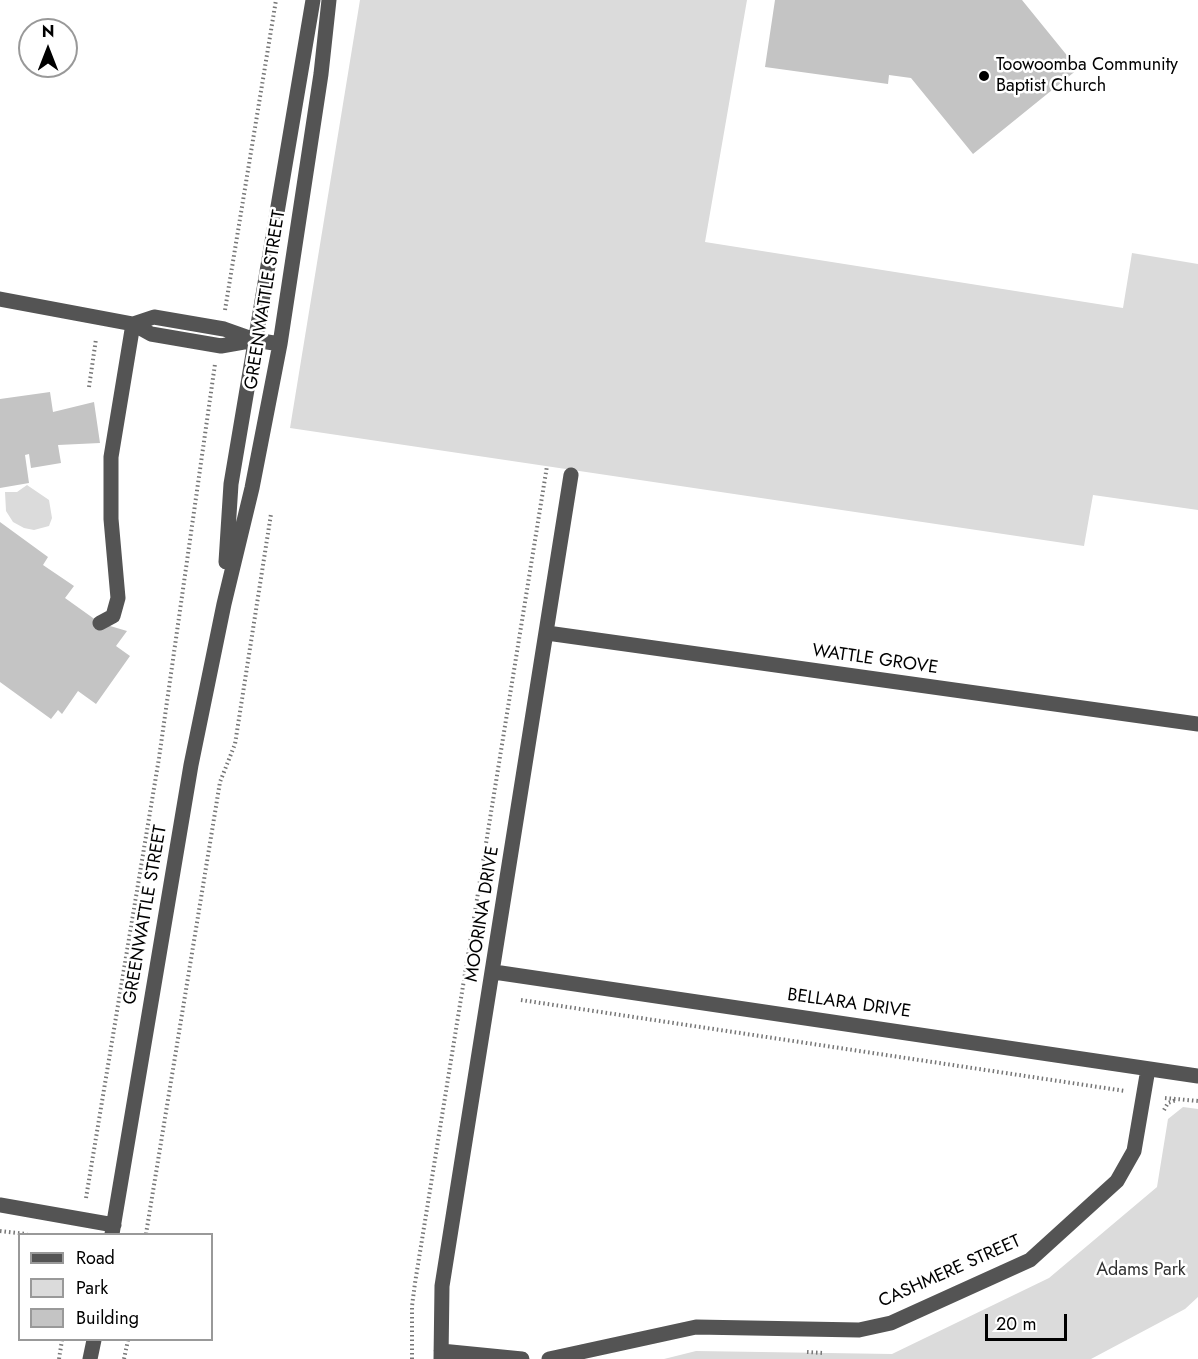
<!DOCTYPE html>
<style>
body{margin:0}
#map{position:relative;width:1198px;height:1359px;overflow:hidden;background:#fff;font-family:Jost,sans-serif}
canvas{display:block}
.legend{position:absolute;left:18px;top:1233px;width:195px;height:108px;box-sizing:border-box;background:#fff;border:2px solid #999;margin:0;padding:8px 10px;list-style:none;font-size:18px;color:#000}
.legend li{display:flex;align-items:center;gap:12px;height:30px}
.legend b{width:30px;border:2px solid #999}
.north{position:absolute;left:18px;top:18px;width:60px;height:60px;box-sizing:border-box;background:#fff;border:2px solid #999;border-radius:50%;rotate:0deg;font-size:16px;font-weight:700;line-height:24px;text-align:center;color:#000}
.north::after{content:'';display:block;margin:auto;width:21px;height:27px;background:#000;clip-path:polygon(50% 0,100% 100%,50% 72%,0 100%)}
.scale{position:absolute;left:985px;top:1314px;width:82px;height:27px;box-sizing:border-box;border:3px solid #000;border-top:0;padding-left:8px;font-size:18px;line-height:21px;white-space:nowrap;color:#000;-webkit-text-stroke:4px #fff;paint-order:stroke}
</style>
<div id="map">
<canvas width="1198" height="1359"></canvas>
<ul class="legend">
<li><b style="height:8px;background:#545454"></b>Road</li>
<li><b style="height:16px;background:#dbdbdb"></b>Park</li>
<li><b style="height:16px;background:#c4c4c4"></b>Building</li>
</ul>
<div class="north">N</div>
<div class="scale">20 m</div>
</div>
<script>
const context = document.querySelector('canvas').getContext('2d');
context.lineJoin = 'round';
function fill(path, color) { context.fillStyle = color; context.fill(path, 'evenodd'); }
const poly = rows => new Path2D(rows.map(r => 'M' + r).join(''));
function stroke(path, color, width, dash) { context.strokeStyle = color; context.lineWidth = width; context.lineCap = dash ? 'butt' : 'round'; context.setLineDash(dash || []); context.stroke(path); }
function label(font, color, halo, rows, align = 'center') {
  context.font = font + ' Jost,sans-serif'; context.lineWidth = 5; context.setLineDash([]); context.textBaseline = 'middle'; context.strokeStyle = halo; context.fillStyle = color; for (const [text, x, y, turn = 0] of rows) {
    context.save(); context.translate(x, y); context.rotate((+turn || 0) * Math.PI / 180); context.textAlign = isNaN(turn) ? turn : align; if (halo) context.strokeText(text, 0, 0); context.fillText(text, 0, 0); context.restore();
  }
}
const green = poly([
 [360,0,747,0,705,242,1123,308,1132,253,1198,264,1198,510,1093,495,1084,546,290,428],
 [27,485,49,500,52,518,49,526,34,530,24,528,13,522,6,511,5,492,17,492],
 [1183,1107,1198,1109,1198,1297,1185,1309,1091,1359,664,1359,696,1351,892,1354,1049,1278,1157,1187,1168,1119]
]);
const building = poly([
 [775,0,1022,0,1078,69,973,154,911,78,889,75,888,84,765,67],
 [50,392,53,412,94,402,100,443,58,445,61,463,31,468,29,454,25,455,29,483,0,488,0,399],
 [0,522,48,557,43,565,74,586,65,598,100,623,127,631,116,646,130,656,96,704,78,691,62,714,58,710,51,719,0,682]
]);
const path = poly([
 [225,310,276,0],
 [89,387,96,339],
 [521,1000,1125,1091],
 [1165,1098,1198,1101],
 [1164,1110,1168,1103,1176,1100],
 [86,1198,159,758,215,364],
 [0,1231,27,1234],
 [146,1234,220,782,235,744,271,514],
 [807,1352,823,1353],
 [59,1359,62,1340],
 [124,1359,128,1340],
 [412,1359,412,1306,415,1283,547,466]
]);
const minor = poly([
 [0,299,133,324,151,334,221,346,255,340],
 [133,324,154,317,224,329,255,340,280,344],
 [226,562,231,484,313,0],
 [100,623,113,616,118,598,111,519,111,457,133,324],
 [547,633,1198,724],
 [494,972,1198,1076],
 [0,1205,114,1225],
 [112,1234,191,765,224,604,252,488,280,344,321,74,329,0],
 [441,1351,522,1359],
 [90,1359,94,1340],
 [441,1359,442,1286,571,475],
 [549,1359,696,1327,859,1330,891,1323,1030,1260,1117,1181,1134,1151,1148,1069]
]);
const markers = [
 [984,76,6,"#000"]
];
const poiNames = [
 ["Toowoomba Community",996,66],
 ["Baptist Church",996,87]
];
const streetNames = [
 ["GREENWATTLE STREET",266,300,-81],
 ["WATTLE GROVE",875,660,8],
 ["MOORINA DRIVE",483,914,-81],
 ["GREENWATTLE STREET",146,915,-80],
 ["BELLARA DRIVE",849,1004,8],
 ["CASHMERE STREET",950,1272,-24]
];
const parkNames = [
 ["Adams Park",1141,1271]
];
fill(green, '#dbdbdb');
fill(building, '#c4c4c4');
stroke(path, '#767676', 4, [1.5, 3]);
stroke(minor, '#545454', 15);
for (const [x, y, r, color] of markers) { const dot = new Path2D(); dot.arc(x, y, r, 0, 2 * Math.PI); context.fillStyle = color; context.fill(dot); stroke(dot, '#fff', 2); }
label('18px', '#000', '#fff', poiNames, 'left');
label('18px', '#000', '#fff', streetNames);
label('18px', '#323232', '#fff', parkNames);
</script>
